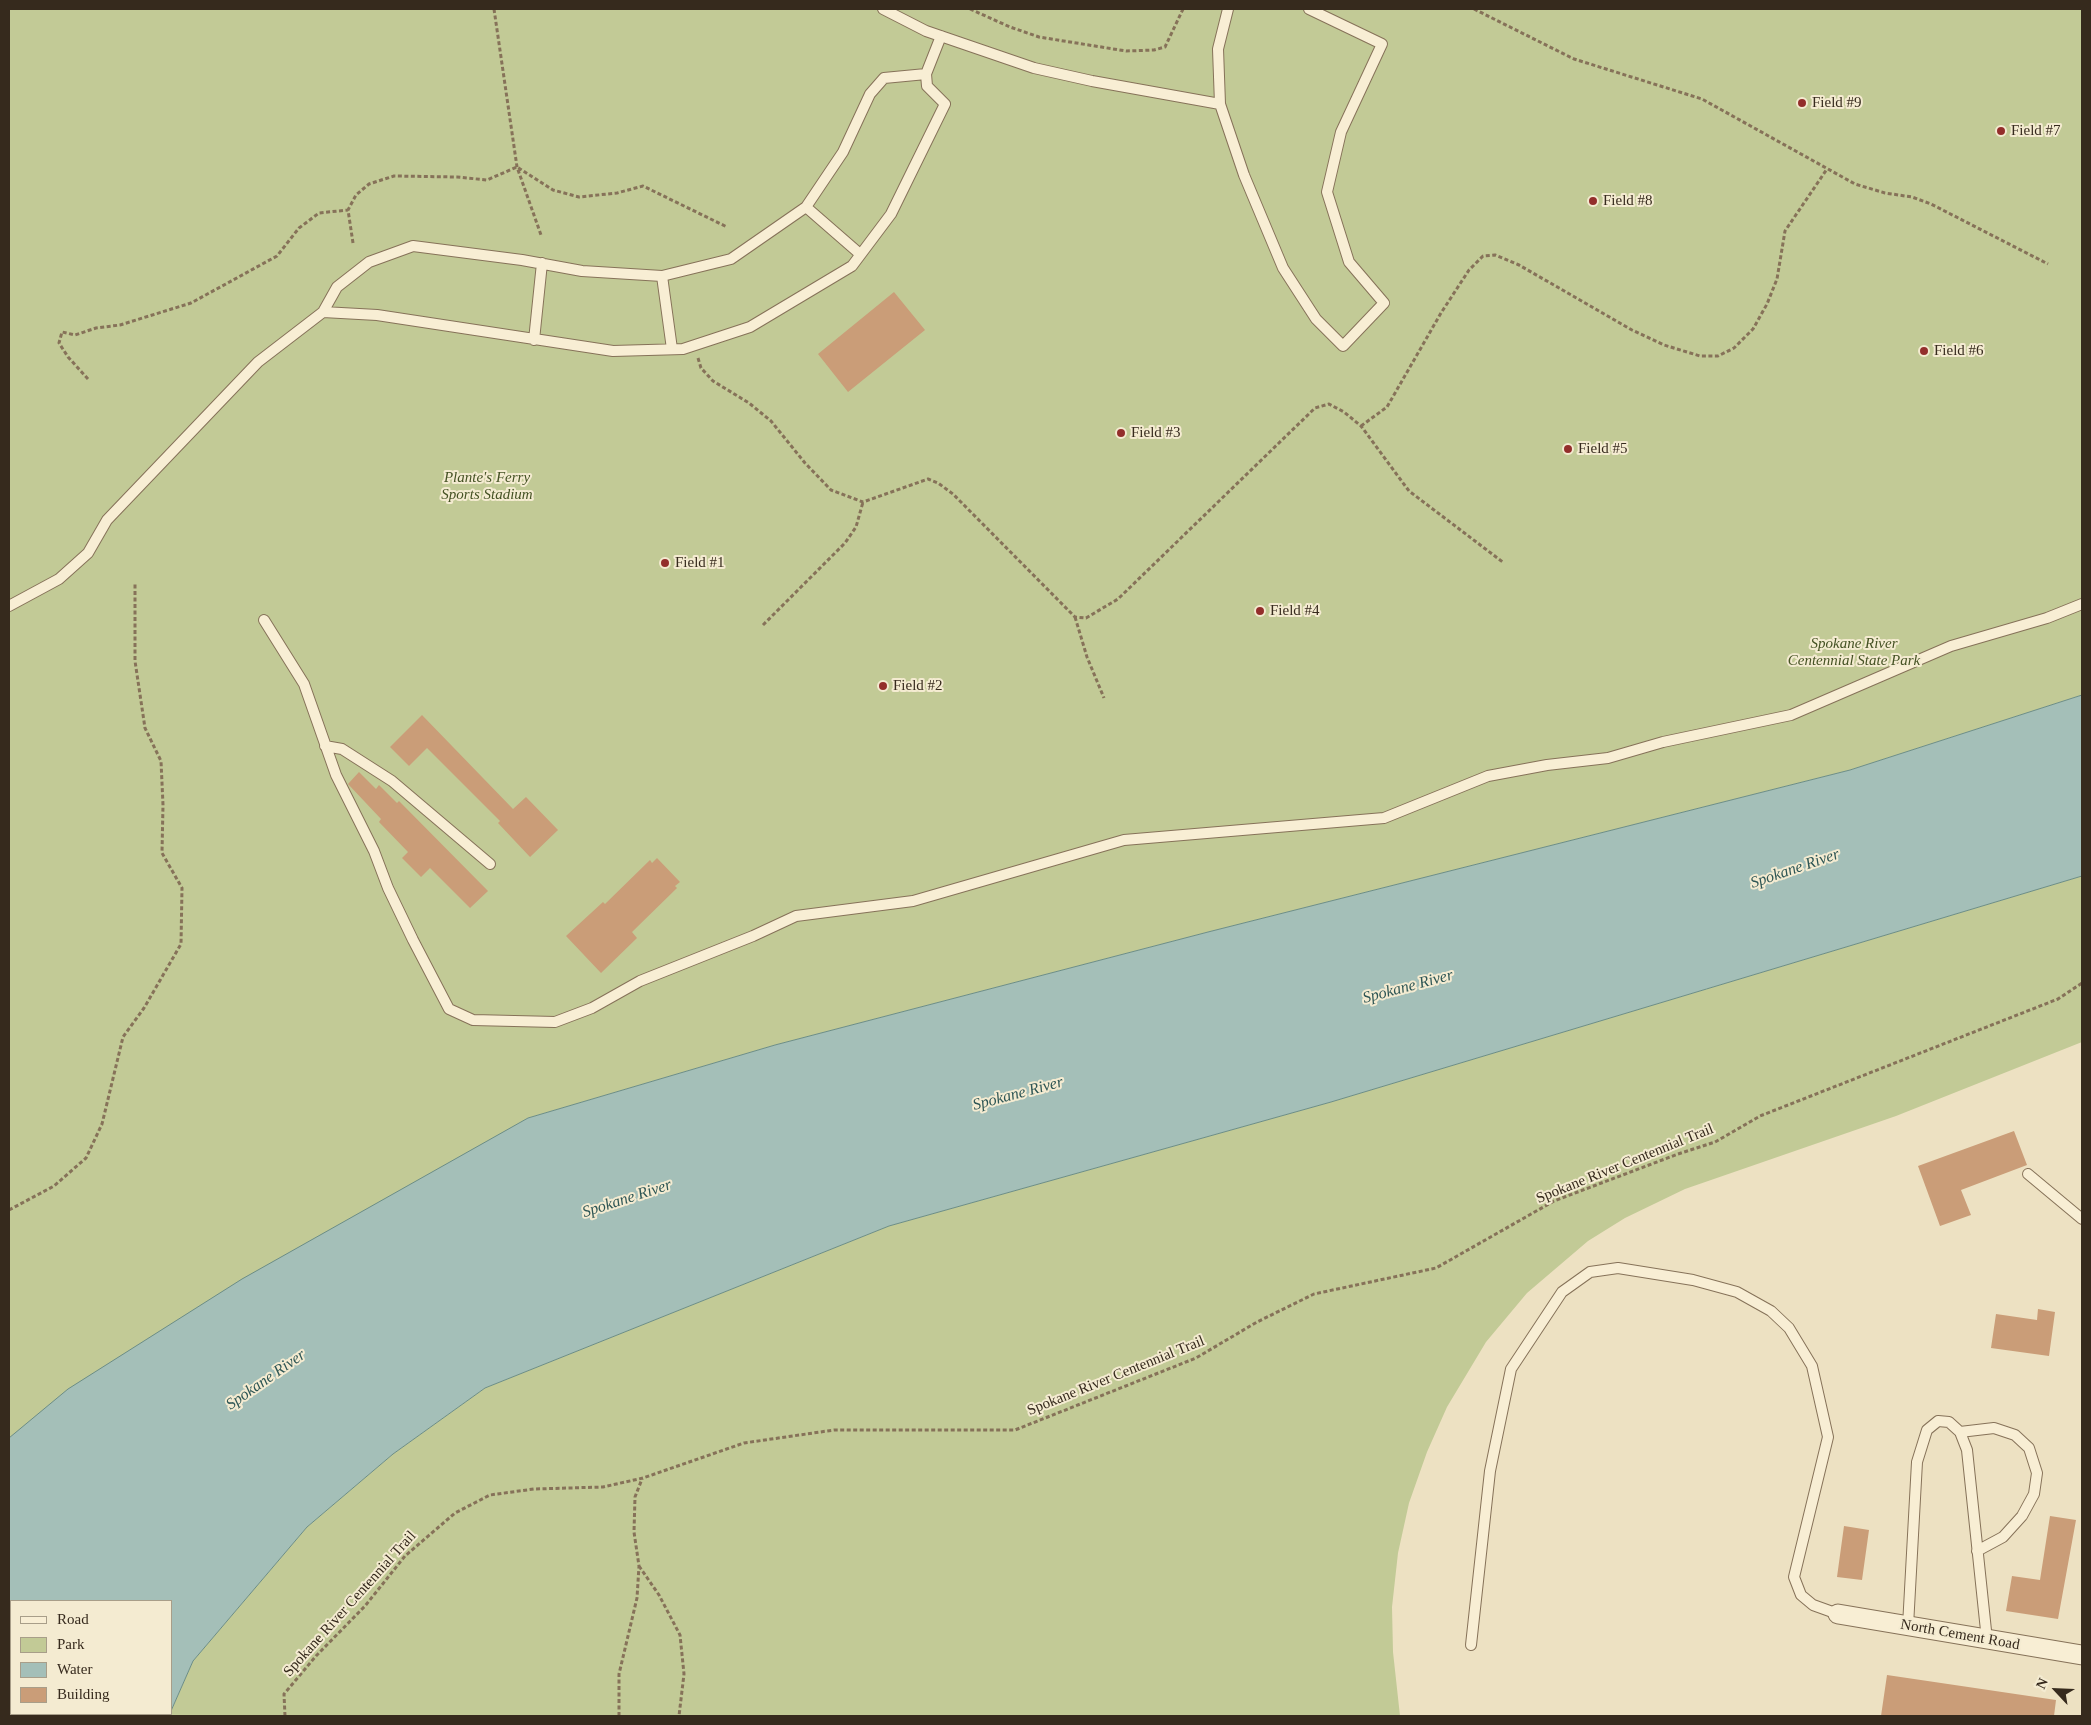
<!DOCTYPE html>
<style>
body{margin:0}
#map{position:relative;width:2091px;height:1725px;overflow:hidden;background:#ede1c2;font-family:"Times New Roman",serif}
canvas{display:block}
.frame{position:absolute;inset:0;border:10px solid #362a1d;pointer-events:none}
.legend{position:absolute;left:10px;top:1600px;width:162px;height:115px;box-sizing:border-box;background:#f4ebd1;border:1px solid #a89e89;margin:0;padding:6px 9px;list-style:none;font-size:15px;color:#362a1d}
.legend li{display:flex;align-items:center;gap:10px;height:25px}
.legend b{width:25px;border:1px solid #a89e89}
.north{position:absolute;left:2031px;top:1665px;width:50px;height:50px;-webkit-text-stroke:4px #f4ebd1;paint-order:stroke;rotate:295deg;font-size:14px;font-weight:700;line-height:20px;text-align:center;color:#362a1d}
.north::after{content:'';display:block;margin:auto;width:18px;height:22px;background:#362a1d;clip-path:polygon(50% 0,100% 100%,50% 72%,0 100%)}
</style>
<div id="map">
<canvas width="2091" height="1725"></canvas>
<div class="frame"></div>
<ul class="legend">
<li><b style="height:6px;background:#f8eed4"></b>Road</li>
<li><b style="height:14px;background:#c2ca96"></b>Park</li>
<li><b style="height:14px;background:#a4bfb8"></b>Water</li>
<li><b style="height:14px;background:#ca9d78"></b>Building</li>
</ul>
<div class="north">N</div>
</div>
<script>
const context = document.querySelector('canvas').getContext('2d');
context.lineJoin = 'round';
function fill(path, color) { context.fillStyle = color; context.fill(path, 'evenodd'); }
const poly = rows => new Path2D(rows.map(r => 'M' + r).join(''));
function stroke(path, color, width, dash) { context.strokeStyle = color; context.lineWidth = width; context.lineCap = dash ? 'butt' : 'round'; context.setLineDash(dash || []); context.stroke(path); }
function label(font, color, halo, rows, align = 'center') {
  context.font = font + ' "Times New Roman",serif'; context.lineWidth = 4; context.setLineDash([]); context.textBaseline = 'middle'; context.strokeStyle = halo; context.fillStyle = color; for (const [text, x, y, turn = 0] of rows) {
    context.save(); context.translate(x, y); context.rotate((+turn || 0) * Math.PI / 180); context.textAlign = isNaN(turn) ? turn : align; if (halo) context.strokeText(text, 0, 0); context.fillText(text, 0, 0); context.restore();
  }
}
const green = poly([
 [9,9,2080,9,2082,10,2082,695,1850,770,1208,932,775,1045,528,1118,9,1438],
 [2082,876,2082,1042,1896,1116,1685,1189,1625,1218,1588,1241,1527,1293,1486,1342,1447,1407,1427,1452,1409,1503,1398,1553,1392,1607,1393,1652,1400,1716,169,1716,193,1661,307,1527,393,1454,485,1388,889,1226,1331,1102]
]);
const water = poly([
 [2082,695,2082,876,1331,1102,889,1226,485,1388,393,1454,307,1527,193,1661,171,1711,171,1601,11,1601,11,1714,170,1714,169,1716,9,1716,9,1438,68,1389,242,1279,528,1118,775,1045,1208,932,1850,770,2082,695]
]);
const building = poly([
 [894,292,925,330,848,392,818,354],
 [422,715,513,809,526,797,558,830,530,857,498,823,500,821,427,748,409,766,390,747],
 [359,772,376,789,379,785,397,803,399,801,488,891,470,908,430,868,421,877,402,858,408,852,379,822,381,819,348,784],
 [657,858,680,882,675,886,677,888,632,932,637,938,601,973,566,936,603,902,605,904,650,860,652,863],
 [2014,1131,2027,1165,1961,1190,1971,1215,1940,1226,1918,1166],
 [2038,1309,2055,1312,2049,1356,1991,1348,1996,1314,2037,1320],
 [2050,1516,2076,1520,2058,1619,2006,1611,2012,1576,2040,1580],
 [1844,1526,1869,1530,1862,1580,1837,1577],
 [1887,1675,2056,1700,2054,1716,1881,1716]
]);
const path = poly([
 [494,9,517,167,541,235],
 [970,9,1010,27,1039,37,1126,51,1154,50,1165,47,1183,9],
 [1474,9,1574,59,1702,99,1855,184,1885,193,1912,197,1931,204,2048,264],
 [353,243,348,210,356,195,369,184,394,176,457,177,487,180,517,167,553,190,579,197,617,193,643,186,727,227],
 [698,358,701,368,713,381,749,403,771,421,805,463,831,490,863,502,928,479,938,483,953,494,1075,617,1086,618,1118,599,1315,408,1329,404,1344,412,1361,426,1409,491,1504,563],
 [88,379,68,357,59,343,62,332,75,335,96,328,120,325,191,303,277,256,299,228,319,213,348,210],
 [1361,426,1387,407,1441,313,1469,270,1483,256,1495,255,1519,265,1632,330,1664,345,1700,356,1718,356,1734,348,1753,329,1767,304,1777,279,1785,231,1827,169],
 [1075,617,1087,657,1104,698],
 [763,625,845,543,856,527,863,502],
 [9,1210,54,1186,86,1158,102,1124,123,1037,144,1008,181,944,182,888,162,853,163,805,161,761,145,728,135,661,135,584],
 [639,1566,659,1595,680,1635,684,1674,679,1716],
 [285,1716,284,1694,316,1656,365,1606,405,1556,455,1513,490,1495,534,1489,603,1487,643,1478,744,1443,834,1430,1015,1430,1196,1358,1257,1322,1314,1294,1436,1268,1554,1201,1678,1154,1715,1142,1760,1116,2058,999,2082,983],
 [619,1716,619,1674,637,1598,639,1566,634,1532,635,1497,642,1479]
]);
const lane = poly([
 [883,9,926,31,1034,68,1092,81,1220,104],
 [1228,9,1218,49,1220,104,1244,175,1283,268,1316,319,1343,346,1384,303,1349,262,1327,192,1341,132,1382,44,1309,9],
 [806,207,860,254],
 [662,276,672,349],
 [323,312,337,287,369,262,413,246,522,260,582,271,662,276,731,259,806,207,843,152,870,94,884,78,926,74],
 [534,340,542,263],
 [9,606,59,579,88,553,107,520,258,362,323,312,377,315,613,351,683,349,750,327,852,266,891,214,945,104,927,86,926,74,941,36],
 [264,620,304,684,336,775,374,851,388,888,413,940,449,1009,473,1020,555,1022,592,1008,640,981,753,936,796,916,913,901,1124,840,1384,818,1488,776,1547,765,1608,758,1663,742,1791,715,1951,646,2047,618,2082,604],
 [325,746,342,749,392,781,490,864],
 [2028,1174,2082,1219],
 [1960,1432,1994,1428,2015,1435,2029,1448,2037,1473,2034,1494,2022,1516,2003,1537,1977,1551],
 [1908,1626,1917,1462,1927,1430,1938,1421,1949,1422,1960,1432,1967,1450,1987,1640],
 [1471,1645,1490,1471,1511,1369,1562,1292,1590,1272,1618,1268,1693,1280,1737,1292,1771,1311,1789,1328,1812,1366,1828,1437,1794,1577,1801,1595,1813,1605,1838,1614]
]);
const street = poly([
 [1838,1614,2082,1655]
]);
const markers = [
 [1802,103,5,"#932e2b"],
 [2001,131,5,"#932e2b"],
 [1593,201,5,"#932e2b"],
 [1924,351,5,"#932e2b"],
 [1121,433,5,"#932e2b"],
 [1568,449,5,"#932e2b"],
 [665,563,5,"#932e2b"],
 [1260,611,5,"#932e2b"],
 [883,686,5,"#932e2b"]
];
const poiNames = [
 ["Field #9",1812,103],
 ["Field #7",2011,131],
 ["Field #8",1603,201],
 ["Field #6",1934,351],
 ["Field #3",1131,433],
 ["Field #5",1578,449],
 ["Field #1",675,563],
 ["Field #4",1270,611],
 ["Field #2",893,686]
];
const parkNames = [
 ["Plante's Ferry",487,478],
 ["Sports Stadium",487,495],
 ["Spokane River",1854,644],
 ["Centennial State Park",1854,661]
];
const streetNames = [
 ["Spokane River Centennial Trail",1625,1164,-22],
 ["Spokane River Centennial Trail",1116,1376,-22],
 ["Spokane River Centennial Trail",350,1604,-48],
 ["North Cement Road",1960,1635,10]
];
const waterNames = [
 ["Spokane River",1795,869,-19],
 ["Spokane River",1408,987,-15],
 ["Spokane River",1018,1094,-15],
 ["Spokane River",627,1199,-18],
 ["Spokane River",266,1380,-35]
];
fill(green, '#c2ca96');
fill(water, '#a4bfb8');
stroke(water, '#6b8d86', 1);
fill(building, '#ca9d78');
stroke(lane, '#867259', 12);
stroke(street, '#867259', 21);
stroke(path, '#867259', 3, [4, 2.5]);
stroke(lane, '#f8eed4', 10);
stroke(street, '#f8eed4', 19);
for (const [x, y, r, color] of markers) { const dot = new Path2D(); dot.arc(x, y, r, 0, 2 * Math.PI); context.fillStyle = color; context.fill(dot); stroke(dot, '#f4ebd1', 2); }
label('15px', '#362a1d', '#f4ebd1', poiNames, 'left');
label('italic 15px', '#455224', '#f4ebd1', parkNames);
label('15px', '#362a1d', '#f4ebd1', streetNames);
label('italic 16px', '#2d5554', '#f4ebd1', waterNames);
</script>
